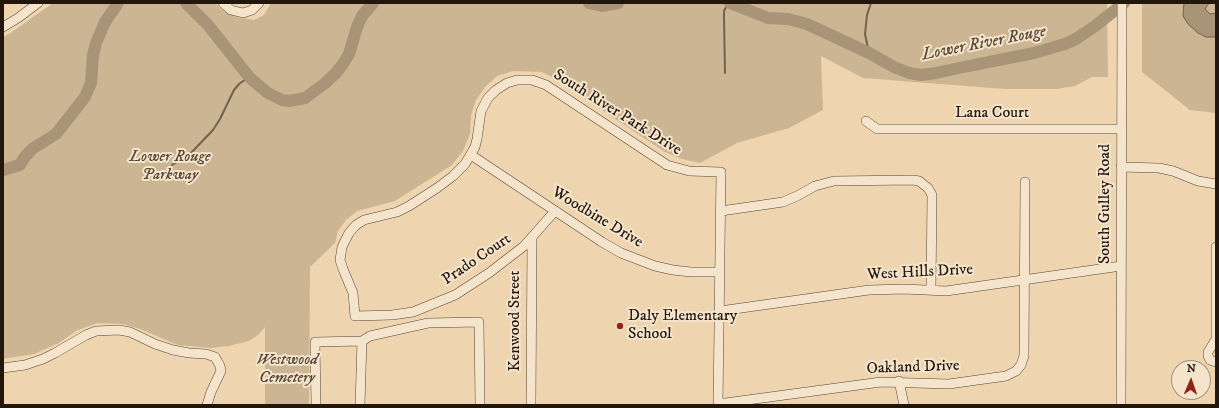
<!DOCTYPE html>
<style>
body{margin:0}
#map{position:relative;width:1219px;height:408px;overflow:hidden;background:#eed5af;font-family:"IM FELL DW Pica",serif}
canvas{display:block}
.frame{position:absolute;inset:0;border:4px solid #22160d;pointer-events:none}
.north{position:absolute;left:1171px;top:360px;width:40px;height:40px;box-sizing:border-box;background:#f4e4cb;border:1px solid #a0927f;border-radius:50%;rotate:2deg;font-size:11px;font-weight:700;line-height:16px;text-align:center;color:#22160d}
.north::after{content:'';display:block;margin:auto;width:14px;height:18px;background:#8f2418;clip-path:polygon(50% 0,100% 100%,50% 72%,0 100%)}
</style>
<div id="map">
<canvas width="1219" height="408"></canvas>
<div class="frame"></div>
<div class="north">N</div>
</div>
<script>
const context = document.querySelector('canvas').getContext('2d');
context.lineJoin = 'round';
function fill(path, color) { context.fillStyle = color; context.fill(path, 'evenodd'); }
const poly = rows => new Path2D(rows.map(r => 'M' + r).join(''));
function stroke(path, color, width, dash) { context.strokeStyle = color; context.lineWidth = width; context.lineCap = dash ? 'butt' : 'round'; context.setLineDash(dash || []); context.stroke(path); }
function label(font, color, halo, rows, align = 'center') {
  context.font = font + ' "IM FELL DW Pica",serif'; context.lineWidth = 4; context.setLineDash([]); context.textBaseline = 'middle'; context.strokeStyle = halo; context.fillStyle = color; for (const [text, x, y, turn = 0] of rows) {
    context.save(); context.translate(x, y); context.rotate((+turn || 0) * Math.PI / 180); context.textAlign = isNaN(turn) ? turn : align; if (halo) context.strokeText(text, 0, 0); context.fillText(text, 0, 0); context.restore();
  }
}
const green = poly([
 [53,3,215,3,222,10,236,17,254,20,264,15,271,3,1107,3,1108,77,1092,77,1075,86,1056,89,1005,89,863,78,821,56,823,110,789,128,737,143,700,163,682,159,665,152,554,78,542,72,513,71,497,76,485,87,476,100,471,115,470,134,463,151,452,165,395,201,357,211,346,220,338,231,335,243,310,267,309,405,265,405,265,327,258,335,249,341,228,346,211,348,178,345,140,329,123,324,97,323,76,331,59,343,34,354,3,359,3,37,9,34],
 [1142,3,1216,3,1216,113,1190,110,1142,72]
]);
const water = poly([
 [1184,3,1211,3,1209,3,1205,9,1210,14,1216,13,1216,37,1206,37,1198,33,1188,24,1183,16,1184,3]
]);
const stream = poly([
 [869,53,865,34,867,15,871,3],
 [725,73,724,17,724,11,728,3],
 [172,165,189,155,213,130,220,119,234,90,239,84,249,77]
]);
const river = poly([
 [186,3,208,25,250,78,268,93,282,100,289,101,305,98,324,84,336,73,343,64,349,54,357,27,362,16,373,3],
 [589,3,602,6,618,3],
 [730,3,768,18,788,19,807,24,869,53,894,67,909,73,921,75,936,73,964,67,1034,53,1065,44,1076,39,1095,26,1124,3],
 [3,170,20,165,24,158,32,149,56,134,85,97,91,83,93,55,96,43,105,22,118,3]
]);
const minor = poly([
 [223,3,231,10,243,13,252,10,259,3],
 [3,27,18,18,38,3],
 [866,121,877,129,1121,129],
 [471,155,602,242,621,253,655,266,673,270,691,272,720,272],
 [1121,167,1159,168,1173,171,1198,181,1216,184],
 [555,211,524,246,489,273,455,295,413,312,392,315,355,316,353,293,343,269,340,260,342,247,349,233,356,225,364,220,397,212,409,206,437,188,453,176,465,164,475,147,477,139,481,111,488,98,496,90,507,83,517,80,532,80,546,85,667,165,689,171,721,172,718,405],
 [721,211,783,202,797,196,815,186,834,181,913,180,919,181,928,188,932,195,931,290],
 [1216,247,1216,336],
 [720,311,869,290,904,289,946,291,1121,266],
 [1216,339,1208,352,1208,356,1210,360,1216,362],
 [3,368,25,365,43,359,55,353,86,335,96,331,119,330,130,332,155,344,173,350,189,353,206,354,215,357,220,366,221,371,211,392,207,405],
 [899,381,904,405],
 [718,404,881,382,949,384,1006,376,1016,371,1021,365,1024,356,1025,182],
 [316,405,315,342,362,341],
 [360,405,362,341,370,336,428,323,479,322,480,405],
 [531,405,532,238],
 [1121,405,1122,3]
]);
const markers = [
 [620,326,4,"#8f2418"]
];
const streetNames = [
 ["South River Park Drive",617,113,32],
 ["Lana Court",992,114],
 ["South Gulley Road",1106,204,-90],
 ["Woodbine Drive",597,218,31],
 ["Prado Court",477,260,-34],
 ["West Hills Drive",920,273,-3],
 ["Kenwood Street",516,321,-90],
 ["Oakland Drive",913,368,-2]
];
const parkNames = [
 ["Lower Rouge",170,158],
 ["Parkway",170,176],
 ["Westwood",287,361],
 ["Cemetery",287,379]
];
const poiNames = [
 ["Daly Elementary",628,317],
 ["School",628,335]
];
const waterNames = [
 ["Lower River Rouge",984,44,-11]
];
fill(green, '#cbb593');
fill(water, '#a99478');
stroke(water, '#73624d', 1);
stroke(stream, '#73624d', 2);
stroke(river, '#a99478', 12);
stroke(minor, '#554636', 10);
stroke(minor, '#f4e4cb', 9);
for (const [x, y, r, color] of markers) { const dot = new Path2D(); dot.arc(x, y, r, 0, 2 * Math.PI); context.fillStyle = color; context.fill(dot); stroke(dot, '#f4e4cb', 1.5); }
label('16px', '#22160d', '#f4e4cb', streetNames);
label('italic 16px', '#554635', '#f4e4cb', parkNames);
label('16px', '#22160d', '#f4e4cb', poiNames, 'left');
label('italic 17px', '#584838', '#f4e4cb', waterNames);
</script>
